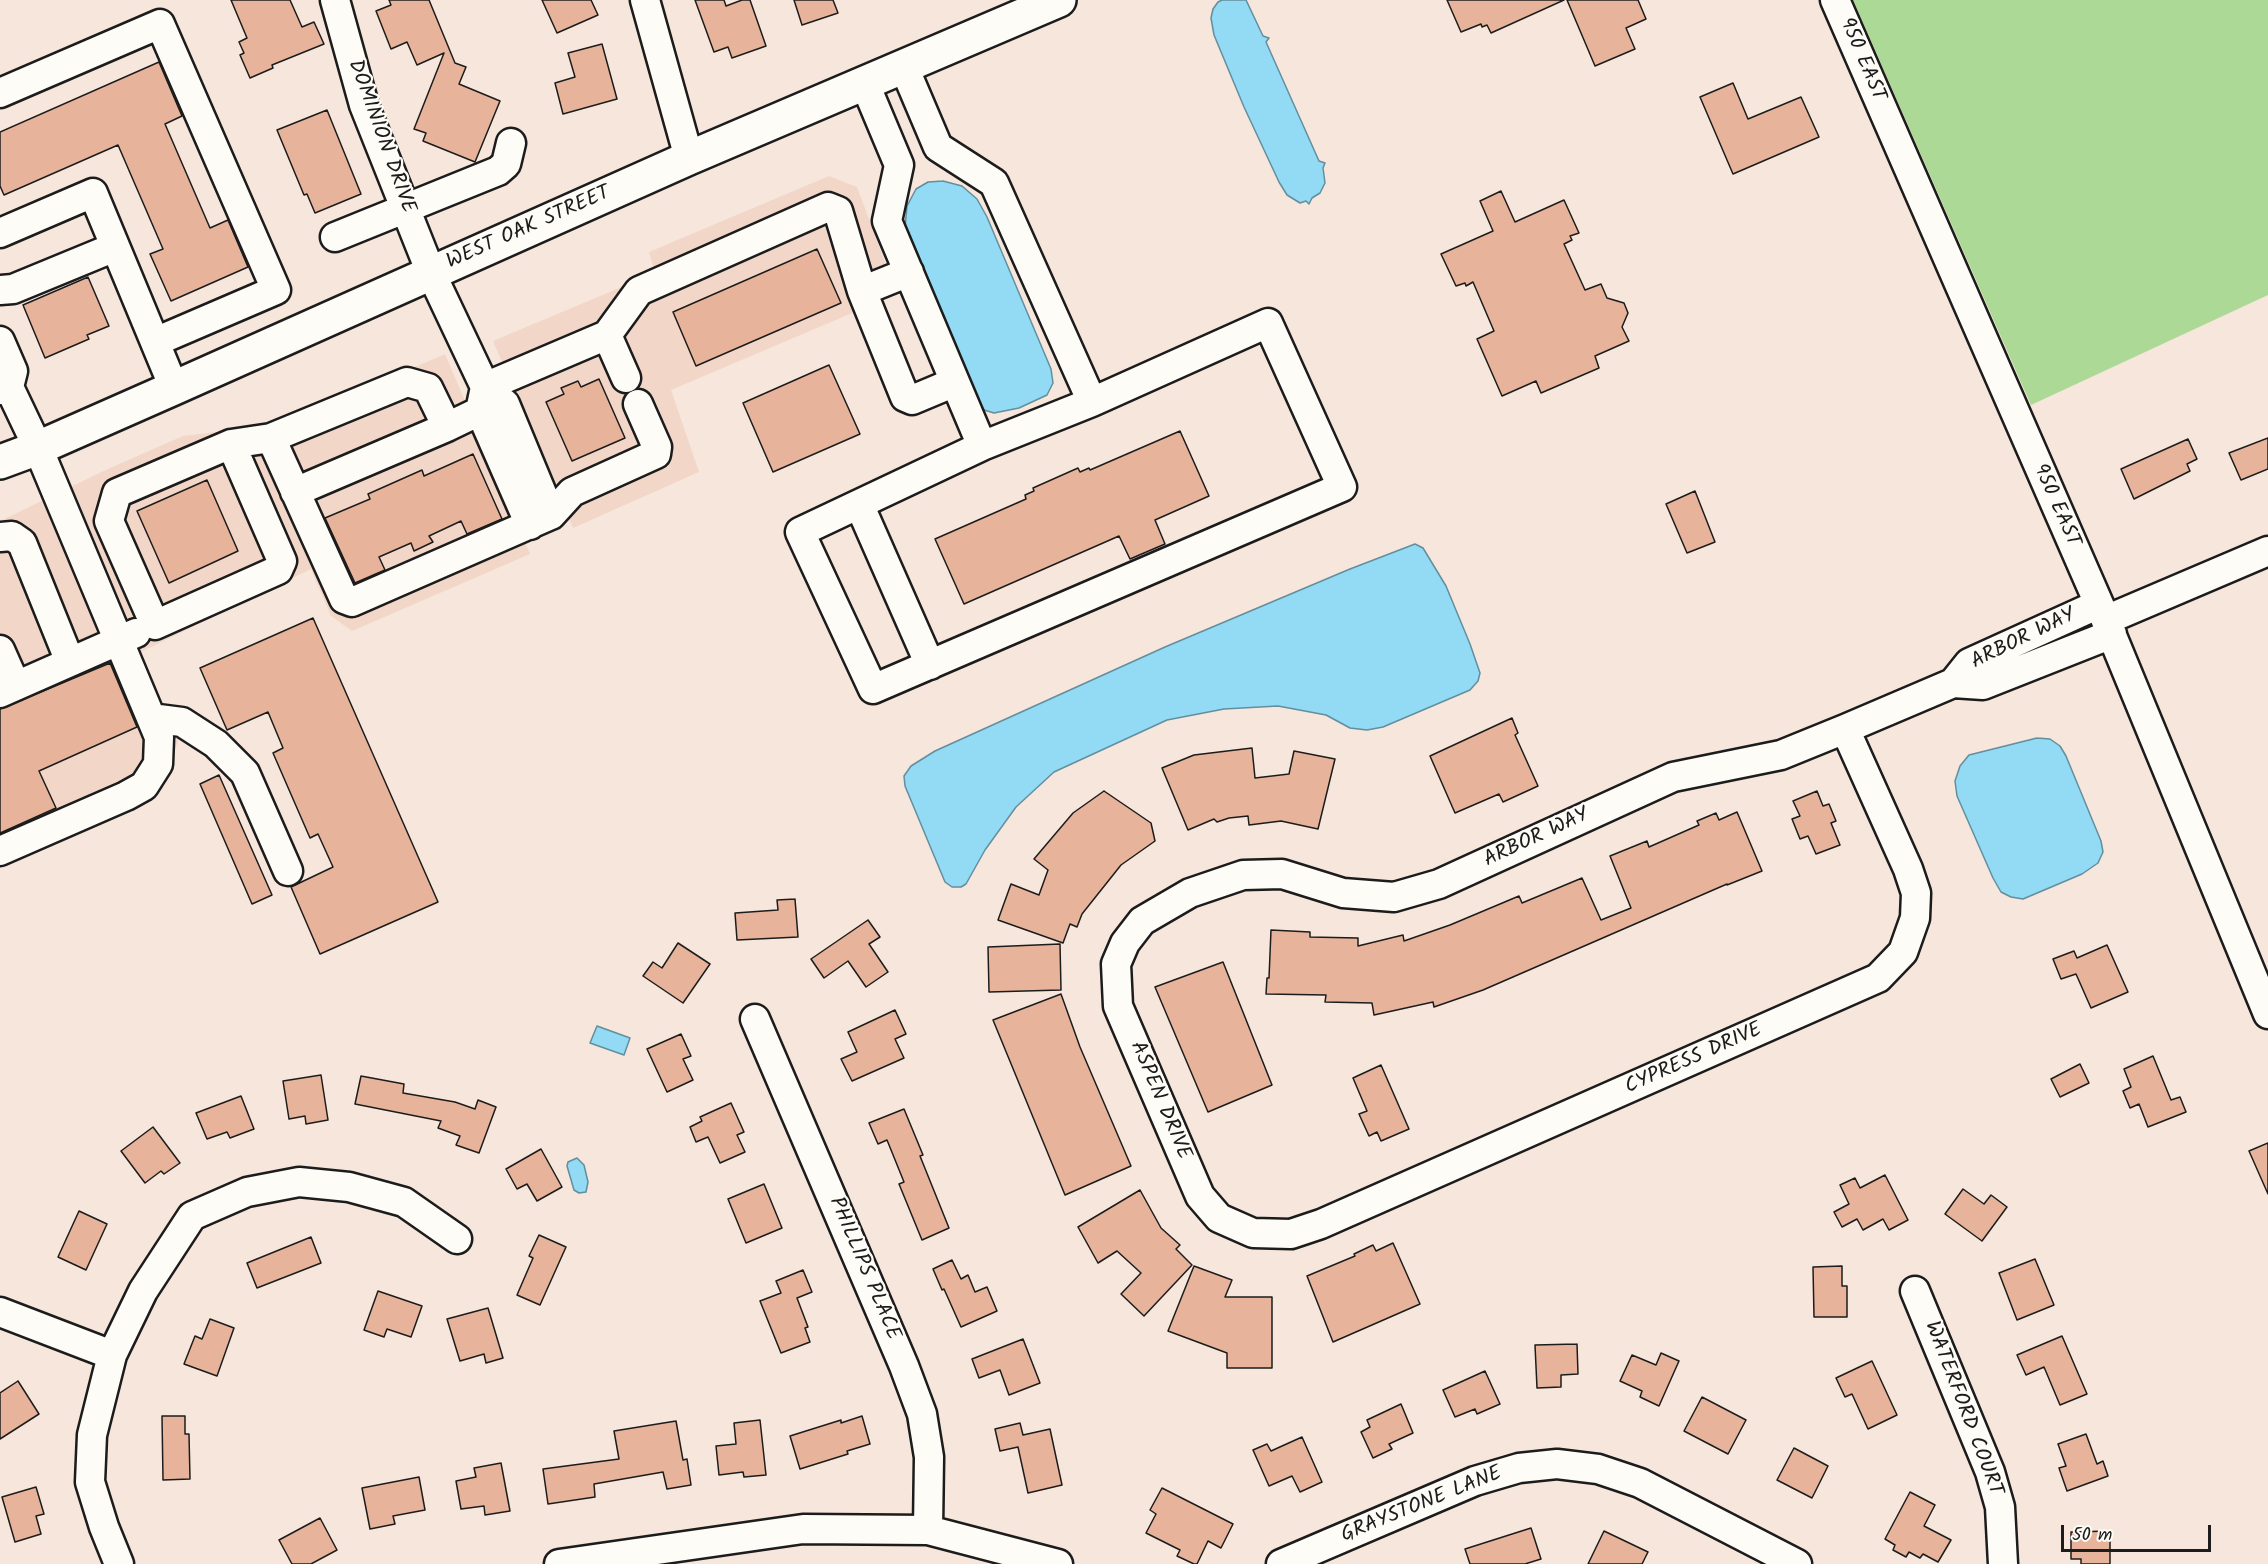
<!DOCTYPE html>
<style>
body{margin:0}
#map{position:relative;width:2268px;height:1564px;overflow:hidden;background:#f6e6db;font-family:Kalam,sans-serif}
canvas{display:block}
.scale{position:absolute;left:2061px;top:1525px;width:150px;height:27px;box-sizing:border-box;border:3px solid #1c1c1c;border-top:0;padding-left:8px;font-size:18px;line-height:21px;white-space:nowrap;color:#1c1c1c;-webkit-text-stroke:4px #fdfcf7;paint-order:stroke}
</style>
<div id="map">
<canvas width="2268" height="1564"></canvas>
<div class="scale">50 m</div>
</div>
<script>
const context = document.querySelector('canvas').getContext('2d');
context.lineJoin = 'round';
function fill(path, color) { context.fillStyle = color; context.fill(path, 'evenodd'); }
const poly = rows => new Path2D(rows.map(r => 'M' + r).join(''));
function stroke(path, color, width, dash) { context.strokeStyle = color; context.lineWidth = width; context.lineCap = dash ? 'butt' : 'round'; context.setLineDash(dash || []); context.stroke(path); }
function label(font, color, halo, rows, align = 'center') {
  context.font = font + ' Kalam,sans-serif'; context.lineWidth = 4.5; context.setLineDash([]); context.textBaseline = 'middle'; context.strokeStyle = halo; context.fillStyle = color; for (const [text, x, y, turn = 0] of rows) {
    context.save(); context.translate(x, y); context.rotate((+turn || 0) * Math.PI / 180); context.textAlign = isNaN(turn) ? turn : align; if (halo) context.strokeText(text, 0, 0); context.fillText(text, 0, 0); context.restore();
  }
}
const built = poly([
 [829,176,857,187,897,294,671,390,699,472,573,528,493,341,624,286,654,269,649,252],
 [445,354,530,554,352,631,331,616,311,569,141,652,178,741,172,758,0,857,0,521,110,468,183,436,284,424]
]);
const green = poly([
 [1853,0,2268,0,2268,295,2031,405]
]);
const water = poly([
 [1222,0,1246,0,1263,36,1269,38,1266,42,1319,161,1325,163,1323,168,1325,183,1320,193,1312,198,1309,204,1306,201,1300,203,1287,195,1279,182,1244,107,1214,35,1211,18,1213,9,1218,2,1222,0],
 [943,181,962,186,977,199,987,217,1051,369,1053,383,1047,395,1019,408,994,413,984,410,974,395,905,228,907,206,916,189,928,182,943,181],
 [1415,544,1423,548,1446,586,1470,644,1480,673,1478,681,1470,690,1383,727,1367,730,1350,728,1326,715,1278,706,1224,709,1167,720,1054,772,1016,807,985,850,966,884,961,887,952,887,945,882,905,786,904,776,911,766,935,751,1165,647,1350,569,1415,544],
 [2037,738,2050,739,2060,746,2066,756,2101,841,2103,852,2098,863,2082,874,2023,899,2011,897,2001,892,1993,878,1957,796,1955,781,1960,766,1969,755,2037,738],
 [597,1026,630,1038,624,1055,590,1043,597,1026],
 [577,1158,584,1165,588,1182,586,1192,579,1193,574,1190,567,1166,568,1162,577,1158]
]);
const building = poly([
 [231,0,290,0,302,27,314,22,324,44,272,65,273,68,250,78,240,55,244,53,239,42,247,38,231,0],
 [389,0,429,0,455,63,466,67,459,84,500,101,475,162,423,141,426,133,414,129,444,53,417,65,407,42,391,49,376,11,391,5,389,0],
 [542,0,591,0,598,15,557,33,542,0],
 [695,0,724,0,726,6,742,0,750,0,766,46,732,58,728,47,714,52,695,0],
 [794,0,833,0,838,13,802,25,794,0],
 [1447,0,1564,0,1491,33,1487,25,1482,27,1481,24,1461,32,1447,0],
 [1567,0,1638,0,1646,19,1626,28,1635,49,1595,66,1567,0],
 [602,44,617,99,563,114,555,83,575,77,568,53,602,44],
 [159,62,182,116,165,124,210,228,228,220,248,267,171,301,150,254,163,249,118,145,4,195,0,186,0,132,159,62],
 [1733,83,1748,119,1801,97,1819,137,1733,174,1700,97,1733,83],
 [327,110,361,194,315,213,307,194,304,195,277,130,327,110],
 [1501,191,1515,222,1564,200,1579,233,1570,236,1572,240,1564,244,1585,290,1601,284,1607,298,1624,303,1628,313,1622,327,1629,341,1595,356,1599,368,1541,393,1536,381,1502,396,1477,339,1494,331,1473,282,1466,286,1465,283,1456,286,1441,254,1493,231,1480,201,1501,191],
 [817,249,841,303,696,366,673,312,817,249],
 [88,277,109,326,87,335,89,339,45,358,23,305,88,277],
 [829,365,860,434,773,472,743,403,829,365],
 [599,379,625,438,572,461,546,402,564,394,561,388,578,381,581,387,599,379],
 [1180,431,1209,496,1155,520,1165,544,1130,559,1119,536,964,604,935,539,1026,499,1025,495,1034,491,1033,488,1078,468,1080,472,1089,468,1090,470,1180,431],
 [2268,438,2268,469,2241,480,2229,453,2268,438],
 [2188,439,2197,459,2187,464,2190,471,2134,499,2121,469,2188,439],
 [473,454,502,519,467,534,461,521,429,536,433,542,414,551,411,543,379,557,385,570,355,583,325,518,370,499,368,494,422,470,424,476,473,454],
 [207,480,238,551,169,583,137,511,207,480],
 [1695,491,1715,542,1687,553,1666,504,1695,491],
 [313,618,438,902,320,954,291,887,333,867,318,834,310,838,273,753,283,748,268,712,227,730,200,668,313,618],
 [110,663,137,727,39,771,56,808,0,833,0,709,110,663],
 [1512,718,1518,733,1515,735,1538,786,1503,802,1499,794,1455,813,1430,756,1512,718],
 [1252,748,1255,778,1289,774,1294,751,1335,759,1318,829,1281,821,1249,825,1248,816,1229,818,1217,822,1214,819,1188,830,1162,768,1194,755,1252,748],
 [219,775,272,895,252,904,200,784,219,775],
 [1104,791,1151,823,1155,841,1121,865,1082,914,1077,927,1070,924,1063,943,998,920,1011,884,1039,895,1048,870,1034,859,1073,813,1104,791],
 [1817,791,1823,806,1829,804,1836,821,1831,823,1840,845,1816,854,1808,836,1800,839,1792,819,1800,816,1793,801,1817,791],
 [1737,812,1762,871,1727,885,1727,884,1483,990,1434,1007,1433,1002,1374,1015,1372,1003,1325,1002,1326,995,1266,994,1267,978,1269,978,1271,930,1310,932,1310,937,1358,938,1358,946,1403,935,1404,941,1450,925,1519,896,1522,903,1582,878,1601,920,1631,908,1610,856,1647,841,1649,847,1699,825,1697,821,1716,813,1719,820,1737,812],
 [795,899,798,937,737,940,735,913,778,910,777,900,795,899],
 [868,920,880,937,869,944,888,972,866,987,848,961,824,978,811,959,868,920],
 [678,943,710,964,683,1003,643,976,653,962,662,968,678,943],
 [1060,944,1061,990,989,992,988,947,1060,944],
 [2107,945,2128,992,2091,1008,2076,974,2061,979,2053,959,2074,951,2077,958,2107,945],
 [1223,962,1272,1085,1208,1112,1155,987,1223,962],
 [1061,994,1080,1047,1131,1166,1065,1195,993,1020,1061,994],
 [895,1010,906,1034,895,1039,904,1058,852,1081,841,1059,857,1052,848,1032,895,1010],
 [681,1034,691,1056,683,1059,693,1080,667,1092,647,1049,681,1034],
 [2153,1056,2171,1100,2180,1097,2186,1112,2148,1127,2139,1104,2130,1108,2123,1091,2131,1087,2124,1069,2153,1056],
 [2080,1064,2089,1083,2060,1097,2051,1079,2080,1064],
 [1381,1065,1409,1129,1381,1141,1377,1132,1369,1136,1359,1114,1367,1111,1353,1078,1381,1065],
 [321,1075,328,1120,306,1124,305,1116,289,1119,283,1081,321,1075],
 [361,1076,404,1084,403,1093,455,1102,475,1109,478,1100,496,1107,479,1153,456,1145,460,1136,438,1128,441,1121,355,1104,361,1076],
 [241,1096,254,1129,230,1138,227,1132,207,1139,196,1113,241,1096],
 [731,1103,744,1132,737,1135,745,1152,720,1163,708,1137,696,1142,690,1127,702,1121,700,1117,731,1103],
 [904,1109,923,1155,920,1156,949,1228,922,1240,899,1184,904,1182,887,1140,878,1144,869,1123,904,1109],
 [153,1127,180,1163,164,1174,161,1171,145,1183,121,1151,153,1127],
 [2268,1143,2268,1194,2249,1151,2268,1143],
 [541,1149,562,1187,537,1201,527,1184,517,1189,506,1169,541,1149],
 [1885,1175,1908,1220,1889,1230,1883,1219,1863,1230,1857,1219,1842,1227,1834,1212,1849,1204,1840,1185,1855,1178,1860,1188,1885,1175],
 [764,1184,782,1228,746,1243,728,1199,764,1184],
 [1963,1189,1984,1204,1991,1195,2007,1207,1982,1241,1945,1214,1963,1189],
 [1140,1190,1161,1228,1180,1245,1176,1249,1192,1265,1144,1316,1121,1294,1141,1273,1117,1251,1098,1263,1078,1227,1140,1190],
 [79,1211,107,1224,86,1270,58,1257,79,1211],
 [539,1235,566,1247,540,1305,517,1295,533,1258,529,1256,539,1235],
 [311,1237,321,1263,257,1288,247,1263,311,1237],
 [1393,1243,1420,1304,1333,1342,1307,1276,1355,1256,1354,1254,1373,1245,1376,1251,1393,1243],
 [2035,1259,2054,1305,2017,1320,1999,1273,2035,1259],
 [952,1260,961,1279,968,1275,975,1292,987,1287,997,1311,961,1327,944,1289,942,1290,933,1269,952,1260],
 [1194,1266,1232,1280,1225,1297,1272,1297,1272,1368,1227,1368,1227,1353,1168,1331,1194,1266],
 [1842,1266,1842,1286,1847,1286,1847,1317,1814,1317,1813,1267,1842,1266],
 [803,1270,812,1292,797,1298,808,1327,805,1328,810,1342,781,1353,760,1301,781,1293,776,1281,803,1270],
 [378,1291,422,1306,411,1337,387,1329,384,1337,364,1330,378,1291],
 [488,1308,503,1358,486,1363,484,1354,460,1361,447,1319,488,1308],
 [210,1319,234,1328,217,1376,184,1364,195,1336,202,1339,210,1319],
 [2062,1336,2087,1394,2060,1405,2044,1367,2026,1375,2017,1355,2062,1336],
 [1023,1339,1040,1383,1009,1395,1000,1370,979,1378,972,1359,1023,1339],
 [1577,1344,1578,1374,1561,1375,1561,1387,1537,1388,1535,1345,1577,1344],
 [1661,1353,1679,1361,1659,1406,1640,1397,1642,1391,1620,1381,1632,1355,1656,1365,1661,1353],
 [1872,1361,1897,1415,1868,1429,1852,1394,1845,1397,1836,1378,1872,1361],
 [1485,1371,1500,1404,1477,1414,1475,1409,1455,1417,1443,1390,1485,1371],
 [18,1381,39,1414,0,1439,0,1393,18,1381],
 [1702,1397,1746,1420,1728,1454,1684,1431,1702,1397],
 [1401,1404,1413,1433,1389,1444,1392,1449,1373,1458,1361,1432,1370,1427,1367,1420,1401,1404],
 [162,1416,185,1416,185,1434,189,1434,190,1479,163,1480,162,1416],
 [862,1416,870,1444,847,1451,848,1454,800,1469,790,1436,841,1420,841,1423,862,1416],
 [760,1420,766,1475,744,1477,743,1472,719,1475,716,1446,736,1444,734,1423,760,1420],
 [676,1421,683,1460,687,1459,691,1485,667,1489,663,1472,594,1484,595,1497,548,1504,543,1469,619,1459,614,1431,676,1421],
 [1020,1423,1023,1435,1050,1429,1062,1485,1028,1493,1018,1447,1000,1451,995,1429,1020,1423],
 [2086,1434,2097,1464,2103,1461,2108,1476,2067,1491,2059,1468,2066,1466,2058,1444,2086,1434],
 [1302,1437,1322,1482,1300,1492,1292,1476,1269,1486,1253,1450,1267,1444,1271,1451,1302,1437],
 [1794,1448,1828,1466,1812,1498,1777,1480,1794,1448],
 [501,1463,510,1511,485,1515,484,1506,461,1509,456,1481,476,1477,474,1468,501,1463],
 [419,1477,425,1510,393,1516,395,1524,370,1529,362,1488,419,1477],
 [36,1487,44,1514,36,1516,41,1534,15,1542,2,1497,36,1487],
 [1162,1488,1233,1524,1221,1548,1208,1541,1197,1564,1194,1564,1177,1556,1180,1550,1146,1533,1156,1514,1150,1510,1162,1488],
 [1910,1492,1935,1505,1924,1526,1951,1540,1938,1562,1923,1554,1920,1558,1909,1552,1906,1557,1893,1550,1895,1545,1885,1539,1910,1492],
 [320,1518,337,1550,311,1564,292,1564,279,1540,320,1518],
 [1531,1528,1541,1559,1525,1564,1470,1564,1465,1549,1531,1528],
 [1604,1531,1648,1552,1642,1564,1588,1564,1604,1531],
 [2110,1531,2110,1564,2081,1564,2081,1559,2071,1559,2071,1532,2110,1531]
]);
const minor = poly([
 [335,0,364,105,431,273,485,387,607,335,639,291,828,207,838,211,862,291,909,272],
 [645,0,689,158],
 [1835,0,2099,604,2268,1014],
 [865,84,899,165,887,221,982,446,800,532,873,689,1342,487,1268,323,1092,402,994,183,938,147,904,67],
 [0,93,160,24,276,290,155,342],
 [0,233,93,193,174,388],
 [335,237,498,171,506,164,511,143],
 [0,290,13,289,115,247],
 [862,291,905,397,912,400,955,382],
 [607,335,626,378],
 [0,341,13,371,9,387],
 [485,387,505,404,551,515],
 [0,390,9,387,38,448,159,737,158,764,144,786,126,796,0,851],
 [484,392,480,411,530,525],
 [480,411,447,427,428,388,407,382,271,438,344,599,352,602,551,515,572,492,656,454,657,447,638,404],
 [231,444,282,561,278,570,155,625,109,521,117,493,231,444,271,438],
 [982,446,1092,402],
 [295,492,447,427],
 [859,504,930,665],
 [0,537,12,536,22,543,70,662],
 [2106,620,2268,551],
 [0,650,16,686],
 [1953,683,1983,685,2112,634],
 [0,693,136,633],
 [151,718,182,722,216,744,245,773,288,871],
 [1845,729,1908,869,1916,893,1915,918,1903,952,1878,978,1321,1224,1291,1234,1253,1233,1219,1218,1200,1196,1118,1006,1116,964,1125,943,1142,921,1190,893,1243,875,1282,874,1343,893,1394,897,1439,884,1673,777,1781,755,1845,729,1953,683,1969,663,2099,604],
 [755,1019,904,1366,922,1414,929,1457,928,1530],
 [1915,1291,1990,1472,2000,1507,2003,1564],
 [0,1312,112,1355],
 [119,1564,104,1527,90,1482,92,1435,112,1355,143,1291,192,1216,247,1192,299,1182,349,1187,404,1202,457,1239],
 [559,1564,803,1529,928,1530,1058,1564],
 [1281,1564,1475,1481,1519,1468,1557,1464,1598,1469,1640,1483,1797,1564]
]);
const major = poly([
 [0,462,38,448,174,388,689,158,1059,0]
]);
const streetNames = [
 ["950 EAST",1861,60,67],
 ["DOMINION DRIVE",380,137,70],
 ["WEST OAK STREET",529,229,-24],
 ["950 EAST",2055,506,66],
 ["ARBOR WAY",2024,640,-26],
 ["ARBOR WAY",1537,839,-25],
 ["CYPRESS DRIVE",1694,1060,-24],
 ["ASPEN DRIVE",1159,1101,67],
 ["PHILLIPS PLACE",863,1269,67],
 ["WATERFORD COURT",1962,1409,69],
 ["GRAYSTONE LANE",1422,1506,-22]
];
fill(built, '#f2d7c8');
fill(green, '#add997');
fill(water, '#93daf5');
stroke(water, '#638e9e', 1.5);
fill(building, '#e7b39a');
stroke(building, '#1c1c1c', 1.5);
stroke(minor, '#1c1c1c', 33);
stroke(major, '#1c1c1c', 38);
stroke(minor, '#fdfcf7', 28);
stroke(major, '#fdfcf7', 33);
label('21px', '#1c1c1c', '#fdfcf7', streetNames);
</script>
